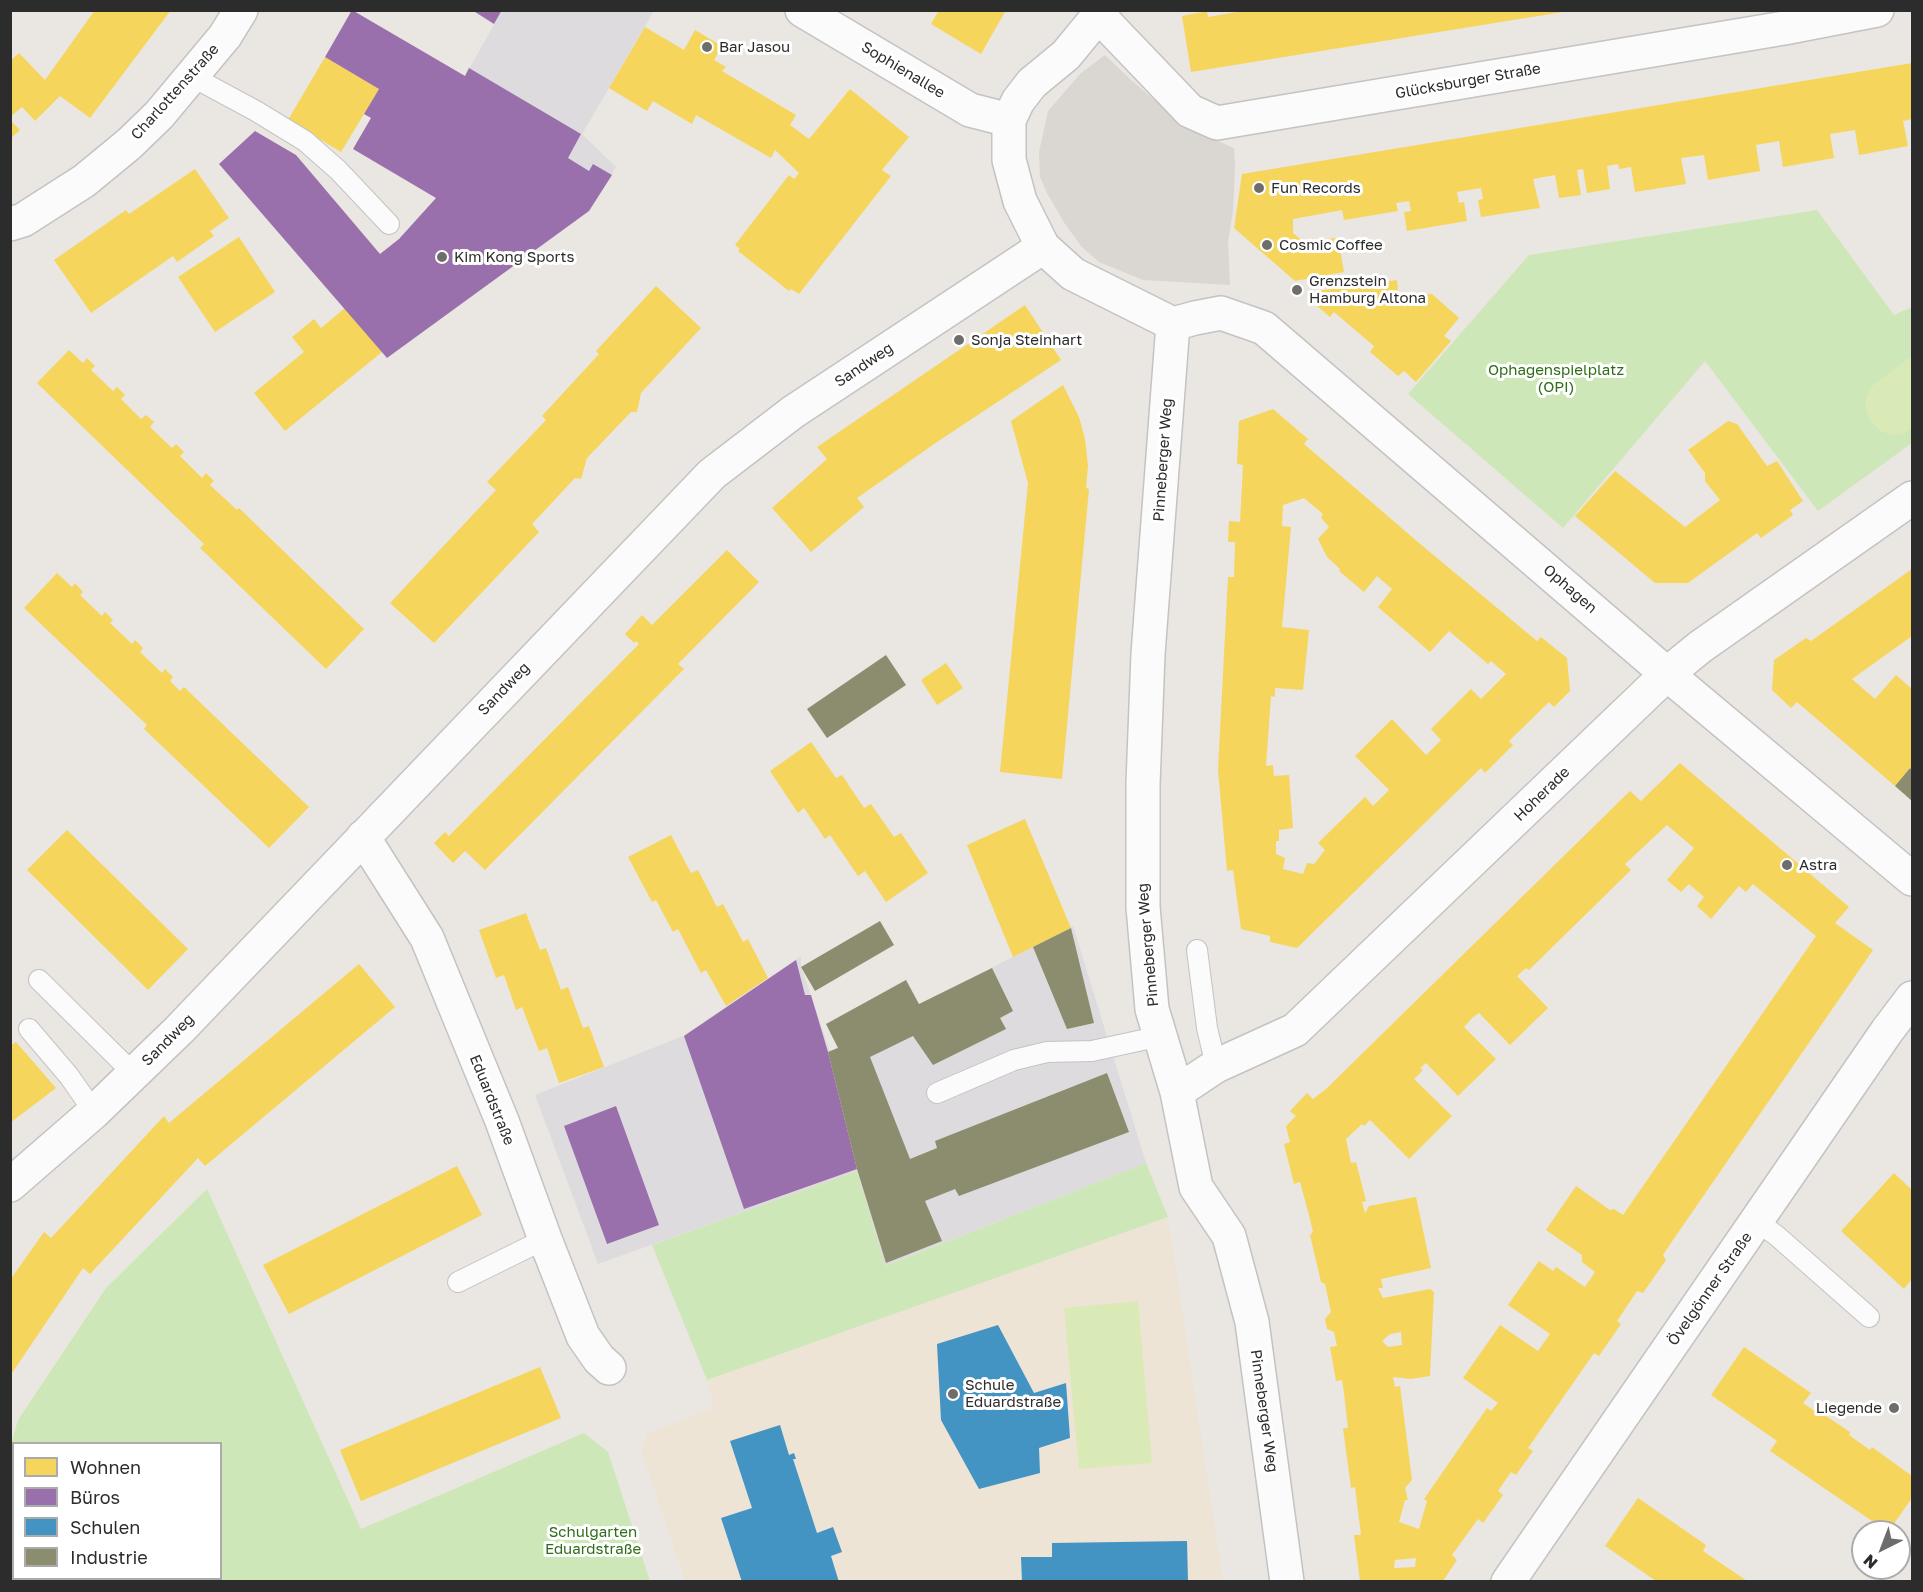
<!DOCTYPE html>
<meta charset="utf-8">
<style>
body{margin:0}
#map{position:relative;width:1923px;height:1592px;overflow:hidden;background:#eae6e2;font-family:"Golos Text",sans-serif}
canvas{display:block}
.frame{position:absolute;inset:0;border:12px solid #2c2c2c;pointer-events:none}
.legend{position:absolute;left:12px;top:1442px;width:210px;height:138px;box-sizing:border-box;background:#fff;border:2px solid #ababab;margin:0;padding:8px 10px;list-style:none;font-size:18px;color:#2c2c2c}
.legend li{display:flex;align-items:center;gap:12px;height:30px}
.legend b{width:30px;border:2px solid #ababab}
.north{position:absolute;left:1851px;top:1520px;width:60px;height:60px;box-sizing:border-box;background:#fff;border:2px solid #ababab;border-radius:50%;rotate:222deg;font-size:16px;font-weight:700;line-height:24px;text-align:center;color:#2c2c2c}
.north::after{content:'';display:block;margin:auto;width:21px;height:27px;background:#6e6d6c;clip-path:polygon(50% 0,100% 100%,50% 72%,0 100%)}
</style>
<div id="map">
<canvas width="1923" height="1592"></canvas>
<div class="frame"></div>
<ul class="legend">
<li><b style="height:16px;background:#f6d55c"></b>Wohnen</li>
<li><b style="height:16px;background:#9970ab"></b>Büros</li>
<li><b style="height:16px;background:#4393c3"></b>Schulen</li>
<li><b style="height:16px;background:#8c8c6e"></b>Industrie</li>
</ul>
<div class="north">N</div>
</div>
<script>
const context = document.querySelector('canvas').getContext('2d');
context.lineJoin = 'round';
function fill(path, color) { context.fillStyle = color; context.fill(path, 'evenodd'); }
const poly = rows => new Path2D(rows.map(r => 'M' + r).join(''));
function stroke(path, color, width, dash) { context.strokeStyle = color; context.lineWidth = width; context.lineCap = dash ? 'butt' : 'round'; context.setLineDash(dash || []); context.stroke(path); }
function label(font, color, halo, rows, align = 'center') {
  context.font = font + ' "Golos Text",sans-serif'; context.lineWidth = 6; context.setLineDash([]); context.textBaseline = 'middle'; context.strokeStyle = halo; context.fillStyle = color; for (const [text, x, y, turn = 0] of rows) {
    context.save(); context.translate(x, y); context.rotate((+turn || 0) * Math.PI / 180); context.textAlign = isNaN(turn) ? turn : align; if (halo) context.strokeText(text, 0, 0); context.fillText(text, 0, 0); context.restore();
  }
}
const industrial = poly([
 [502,11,654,11,582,134,616,167,589,211,438,123],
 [1073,926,1146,1163,884,1266,857,1171,598,1264,535,1095,683,1036,801,956,801,967,830,1051]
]);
const education = poly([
 [1168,1217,1223,1581,685,1581,641,1450,647,1434,714,1408,707,1380]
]);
const green = poly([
 [1817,210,1894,315,1912,307,1912,443,1818,511,1705,361,1563,528,1408,394,1529,255],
 [1146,1163,1168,1217,707,1380,652,1245,857,1171,885,1266],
 [207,1189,361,1529,584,1433,608,1452,650,1581,59,1582,55,1579,220,1578,220,1444,14,1444,13,1543,11,1541,11,1445,18,1420,106,1288]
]);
const pitch = poly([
 [1912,356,1912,428,1904,434,1892,435,1881,431,1871,422,1866,411,1866,398,1872,386],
 [1138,1301,1152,1463,1079,1469,1064,1308]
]);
const plaza = poly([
 [1105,55,1131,80,1186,127,1234,148,1235,167,1233,211,1228,243,1230,285,1143,280,1099,262,1081,246,1063,221,1047,193,1040,177,1039,152,1048,111,1081,73]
]);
const homes = poly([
 [95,10,171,10,90,118,60,96,35,121,22,107,10,117,10,61,19,53,45,80],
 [939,10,1006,10,981,54,931,24],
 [1248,10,1563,10,1563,12,1191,72,1182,16,1207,11,1208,17],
 [645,27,684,50,695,30,722,46,714,60,726,67,722,71,796,115,790,125,809,139,850,89,909,137,882,170,891,176,799,294,791,289,789,291,738,251,740,249,735,245,789,175,794,179,799,173,775,150,771,158,696,115,692,124,653,101,647,111,609,88],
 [325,57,379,89,341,152,288,120],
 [1912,63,1912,119,1903,121,1908,146,1859,155,1855,130,1830,134,1834,158,1783,167,1779,141,1756,145,1760,171,1708,180,1704,155,1681,158,1686,184,1635,192,1631,167,1619,169,1618,164,1607,166,1610,189,1587,193,1583,169,1577,170,1581,195,1559,198,1555,175,1533,179,1540,208,1481,217,1478,200,1483,199,1481,188,1457,192,1459,203,1464,202,1467,221,1407,231,1404,212,1411,211,1409,201,1396,203,1398,211,1344,220,1342,210,1293,219,1293,233,1303,241,1338,238,1344,272,1295,281,1234,228,1242,174],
 [10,120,20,130,10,139],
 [195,169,229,218,210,231,214,236,177,262,173,256,91,313,54,260,126,210,129,214],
 [239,237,275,292,215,332,178,277],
 [1397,280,1399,301,1406,307,1415,295,1432,294,1459,318,1444,336,1451,341,1416,382,1404,371,1398,376,1370,352,1374,346,1334,312,1330,317,1310,300,1309,292],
 [656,286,701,328,641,393,637,412,631,412,587,458,581,479,575,478,532,524,539,532,434,643,390,603,496,490,487,482,546,420,542,416,599,354,596,351],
 [1025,305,1061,360,937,442,857,498,864,507,811,552,772,508,827,459,817,447],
 [345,308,382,352,285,431,254,393,304,352,292,337,314,319,321,328],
 [69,350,83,363,87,358,95,366,91,370,113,391,117,387,125,395,121,399,141,419,146,415,154,422,150,427,172,448,176,444,184,452,180,456,202,478,206,473,214,481,210,485,237,510,239,508,364,629,326,669,200,548,204,544,37,383],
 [1063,385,1079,417,1085,439,1088,466,1086,488,1089,489,1062,779,1000,772,1028,483,1011,421],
 [1273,409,1308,439,1304,444,1419,543,1537,641,1541,637,1567,658,1570,691,1554,707,1549,702,1509,741,1513,745,1485,773,1481,768,1297,948,1270,942,1270,936,1241,929,1233,870,1227,871,1218,770,1228,577,1234,577,1235,542,1228,542,1229,521,1240,522,1243,465,1237,464,1239,421],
 [1304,498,1323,514,1321,518,1329,527,1318,539,1327,557,1340,569,1339,571,1364,592,1377,576,1392,589,1378,607,1430,652,1449,631,1488,664,1491,661,1506,674,1481,699,1471,689,1431,729,1441,740,1426,755,1392,719,1355,756,1389,790,1373,806,1365,797,1318,843,1325,850,1314,864,1307,863,1303,874,1283,869,1285,858,1276,854,1276,841,1279,841,1279,830,1293,828,1289,775,1274,776,1273,765,1266,766,1271,696,1275,697,1275,688,1303,690,1309,630,1282,627,1291,527,1282,526,1283,505],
 [1728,421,1737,424,1767,466,1777,461,1803,501,1790,510,1793,515,1761,538,1757,533,1688,583,1655,583,1575,516,1615,471,1685,527,1720,500,1705,481,1705,473,1688,450],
 [727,550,759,582,678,664,684,669,485,870,465,851,453,863,434,843,445,832,449,836,639,644,636,641,634,643,625,634,642,615,652,625],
 [1912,569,1912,636,1852,679,1875,699,1896,675,1912,689,1912,771,1910,768,1895,786,1797,702,1791,708,1772,690,1774,660,1806,638,1811,641],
 [57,573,72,587,75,583,83,592,80,595,102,616,105,612,113,620,110,623,132,644,135,640,143,648,140,652,162,673,165,669,173,677,170,681,180,691,184,687,309,807,269,848,144,729,147,725,24,608],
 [946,663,963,688,937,705,921,680],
 [811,742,836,778,842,775,864,808,871,804,894,837,901,833,928,873,886,902,865,871,858,876,830,835,825,839,804,808,798,813,770,771],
 [1680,763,1849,907,1835,923,1873,950,1673,1240,1663,1255,1666,1260,1643,1293,1637,1291,1617,1321,1621,1324,1599,1356,1594,1353,1528,1448,1533,1451,1516,1475,1511,1472,1498,1491,1503,1495,1483,1523,1478,1519,1452,1555,1457,1560,1443,1581,1360,1581,1354,1535,1361,1535,1355,1487,1351,1488,1343,1428,1348,1428,1344,1393,1342,1380,1336,1381,1330,1347,1337,1346,1334,1332,1327,1329,1325,1319,1331,1312,1325,1284,1321,1282,1310,1235,1313,1232,1309,1215,1300,1182,1294,1184,1284,1144,1290,1142,1286,1126,1296,1116,1290,1111,1307,1093,1313,1099,1326,1089,1630,791,1641,801],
 [1667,825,1694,848,1667,880,1681,892,1689,884,1704,897,1697,906,1711,919,1739,886,1746,892,1753,884,1816,936,1623,1215,1614,1209,1610,1210,1576,1186,1546,1230,1582,1255,1582,1262,1595,1272,1585,1287,1556,1267,1553,1271,1539,1261,1508,1305,1550,1334,1538,1351,1500,1325,1463,1378,1498,1403,1491,1411,1487,1408,1424,1499,1427,1501,1419,1529,1399,1522,1405,1500,1408,1500,1405,1488,1412,1480,1400,1386,1395,1387,1393,1377,1411,1379,1430,1376,1434,1292,1430,1289,1383,1298,1378,1288,1383,1288,1381,1279,1431,1268,1416,1197,1369,1206,1365,1213,1362,1202,1366,1201,1356,1162,1351,1163,1346,1139,1362,1124,1364,1126,1370,1120,1409,1159,1452,1116,1414,1079,1423,1070,1420,1068,1426,1063,1458,1096,1496,1059,1464,1027,1472,1018,1479,1013,1510,1045,1548,1008,1517,976,1526,968,1529,970,1631,870,1625,864],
 [1401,1332,1402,1345,1388,1347,1382,1341,1390,1334],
 [1416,1558,1415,1567,1394,1568,1395,1560],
 [1025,819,1071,928,1013,957,967,845],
 [67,830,188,949,148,990,27,870],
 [671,835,691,873,698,870,717,907,723,904,743,942,748,939,768,978,726,1006,706,970,701,973,678,929,673,932,656,900,652,902,628,857],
 [526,913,540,950,546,948,561,990,568,987,583,1028,589,1026,604,1067,559,1083,547,1048,539,1051,522,1007,516,1010,504,975,496,978,479,930],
 [359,964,395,1007,205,1166,198,1158,90,1274,83,1268,10,1376,10,1280,44,1232,51,1238,164,1116,169,1123],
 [16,1042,56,1088,10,1123,10,1046],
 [457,1166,482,1215,289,1314,263,1265],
 [1894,1173,1912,1190,1912,1279,1904,1289,1841,1231],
 [1744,1347,1811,1393,1803,1403,1819,1414,1820,1412,1850,1432,1849,1435,1870,1450,1872,1447,1912,1476,1912,1498,1888,1532,1770,1451,1777,1441,1711,1395],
 [540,1367,561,1418,361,1501,340,1450],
 [1638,1498,1706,1545,1703,1551,1747,1581,1656,1581,1605,1546]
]);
const offices = poly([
 [352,10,465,76,469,68,581,134,568,158,589,171,593,164,612,175,589,211,387,358,219,164,255,131,296,155,380,254,399,239,436,198,353,149,371,118,364,114,379,89,325,57],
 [472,10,502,10,494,24],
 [796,960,805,995,811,995,828,1052,857,1169,744,1209,684,1036],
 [616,1106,659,1225,607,1244,564,1126]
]);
const schools = poly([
 [998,1325,1034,1393,1066,1383,1070,1438,1039,1448,1040,1473,979,1489,941,1420,937,1344],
 [780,1425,789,1455,794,1453,796,1459,793,1459,817,1533,833,1527,842,1552,831,1556,839,1582,742,1582,721,1518,752,1508,730,1441],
 [1187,1541,1188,1582,1022,1582,1021,1557,1052,1557,1052,1543]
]);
const industry = poly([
 [886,655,906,685,827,738,807,709],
 [1910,768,1912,771,1912,801,1895,786],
 [880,921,894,945,815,991,801,967],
 [1071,928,1094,1023,1067,1029,1033,947],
 [992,968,1013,1011,1000,1018,1006,1029,933,1065,913,1036,870,1057,910,1159,937,1148,935,1141,1107,1073,1129,1132,959,1196,955,1189,925,1201,942,1241,886,1263,857,1169,828,1052,838,1048,826,1024,906,980,919,1004]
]);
const lane = poly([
 [191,76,256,111,305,141,338,170,389,224],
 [1197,950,1207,1028,1216,1066],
 [39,980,134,1074],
 [29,1029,69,1076,94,1112],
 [937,1093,1014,1060,1047,1052,1092,1051,1161,1036],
 [1757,1221,1777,1236,1869,1317],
 [458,1282,545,1239]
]);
const street = poly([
 [802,10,970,110,1009,120],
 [1103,10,1066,55,1032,83,1018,101,1009,120,1009,160,1020,201,1043,247,1073,274,1173,324,1195,318,1221,313,1264,328,1667,674,1912,879],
 [1099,16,1190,111,1217,123,1784,28,1877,10],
 [10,224,23,220,84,181,129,144,159,115,225,36,241,10],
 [1173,324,1148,654,1143,784,1143,907,1152,1009,1177,1092,1196,1187,1229,1236,1252,1322,1287,1582],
 [363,837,427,938,502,1121,545,1239,583,1336,599,1359,609,1368],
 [1177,1092,1216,1066,1295,1030,1667,674,1700,647,1912,498],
 [10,1185,94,1112,179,1030,712,474,793,412,1043,247],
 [1508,1582,1887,1031,1912,998]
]);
const markers = [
 [707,47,6,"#6e6d6c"],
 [1259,188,6,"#6e6d6c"],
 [1267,245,6,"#6e6d6c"],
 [442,257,6,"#6e6d6c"],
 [1297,290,6,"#6e6d6c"],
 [959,340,6,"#6e6d6c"],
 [1787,865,6,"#6e6d6c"],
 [953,1394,6,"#6e6d6c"],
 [1894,1408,6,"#6e6d6c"]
];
const poiNames = [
 ["Bar Jasou",719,47],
 ["Fun Records",1271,188],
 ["Cosmic Coffee",1279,245],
 ["Kim Kong Sports",454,257],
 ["Grenzstein",1309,281],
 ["Hamburg Altona",1309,298],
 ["Sonja Steinhart",971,340],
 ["Astra",1799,865],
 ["Schule",965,1385],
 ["Eduardstraße",965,1402],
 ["Liegende",1882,1408,"right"]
];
const streetNames = [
 ["Sophienallee",903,70,31],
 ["Glücksburger Straße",1468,81,-10],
 ["Charlottenstraße",175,92,-48],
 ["Sandweg",864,365,-34],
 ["Pinneberger Weg",1163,460,-86],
 ["Ophagen",1570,589,41],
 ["Sandweg",504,689,-46],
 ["Hoherade",1542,794,-44],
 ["Pinneberger Weg",1148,945,-95],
 ["Sandweg",168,1040,-45],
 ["Eduardstraße",492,1100,68],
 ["Övelgönner Straße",1710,1289,-55],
 ["Pinneberger Weg",1264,1411,82]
];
const parkNames = [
 ["Ophagenspielplatz",1556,370],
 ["(OPI)",1556,387],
 ["Schulgarten",593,1532],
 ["Eduardstraße",593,1549]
];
fill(industrial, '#dddbde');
fill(education, '#ede4d6');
fill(green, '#cee7b9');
fill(pitch, '#daeab7');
fill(plaza, '#dad6d2');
fill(homes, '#f6d55c');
fill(offices, '#9970ab');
fill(schools, '#4393c3');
fill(industry, '#8c8c6e');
stroke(lane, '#c4c3c3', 22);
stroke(street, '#c4c3c3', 36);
stroke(lane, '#fcfbfb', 20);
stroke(street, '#fcfbfb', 33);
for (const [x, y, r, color] of markers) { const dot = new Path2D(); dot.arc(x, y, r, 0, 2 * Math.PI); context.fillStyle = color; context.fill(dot); stroke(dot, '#fff', 2); }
label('15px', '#2c2c2c', '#fff', poiNames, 'left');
label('15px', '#2c2c2c', '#fff', streetNames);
label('15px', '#2e6e17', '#fff', parkNames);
</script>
